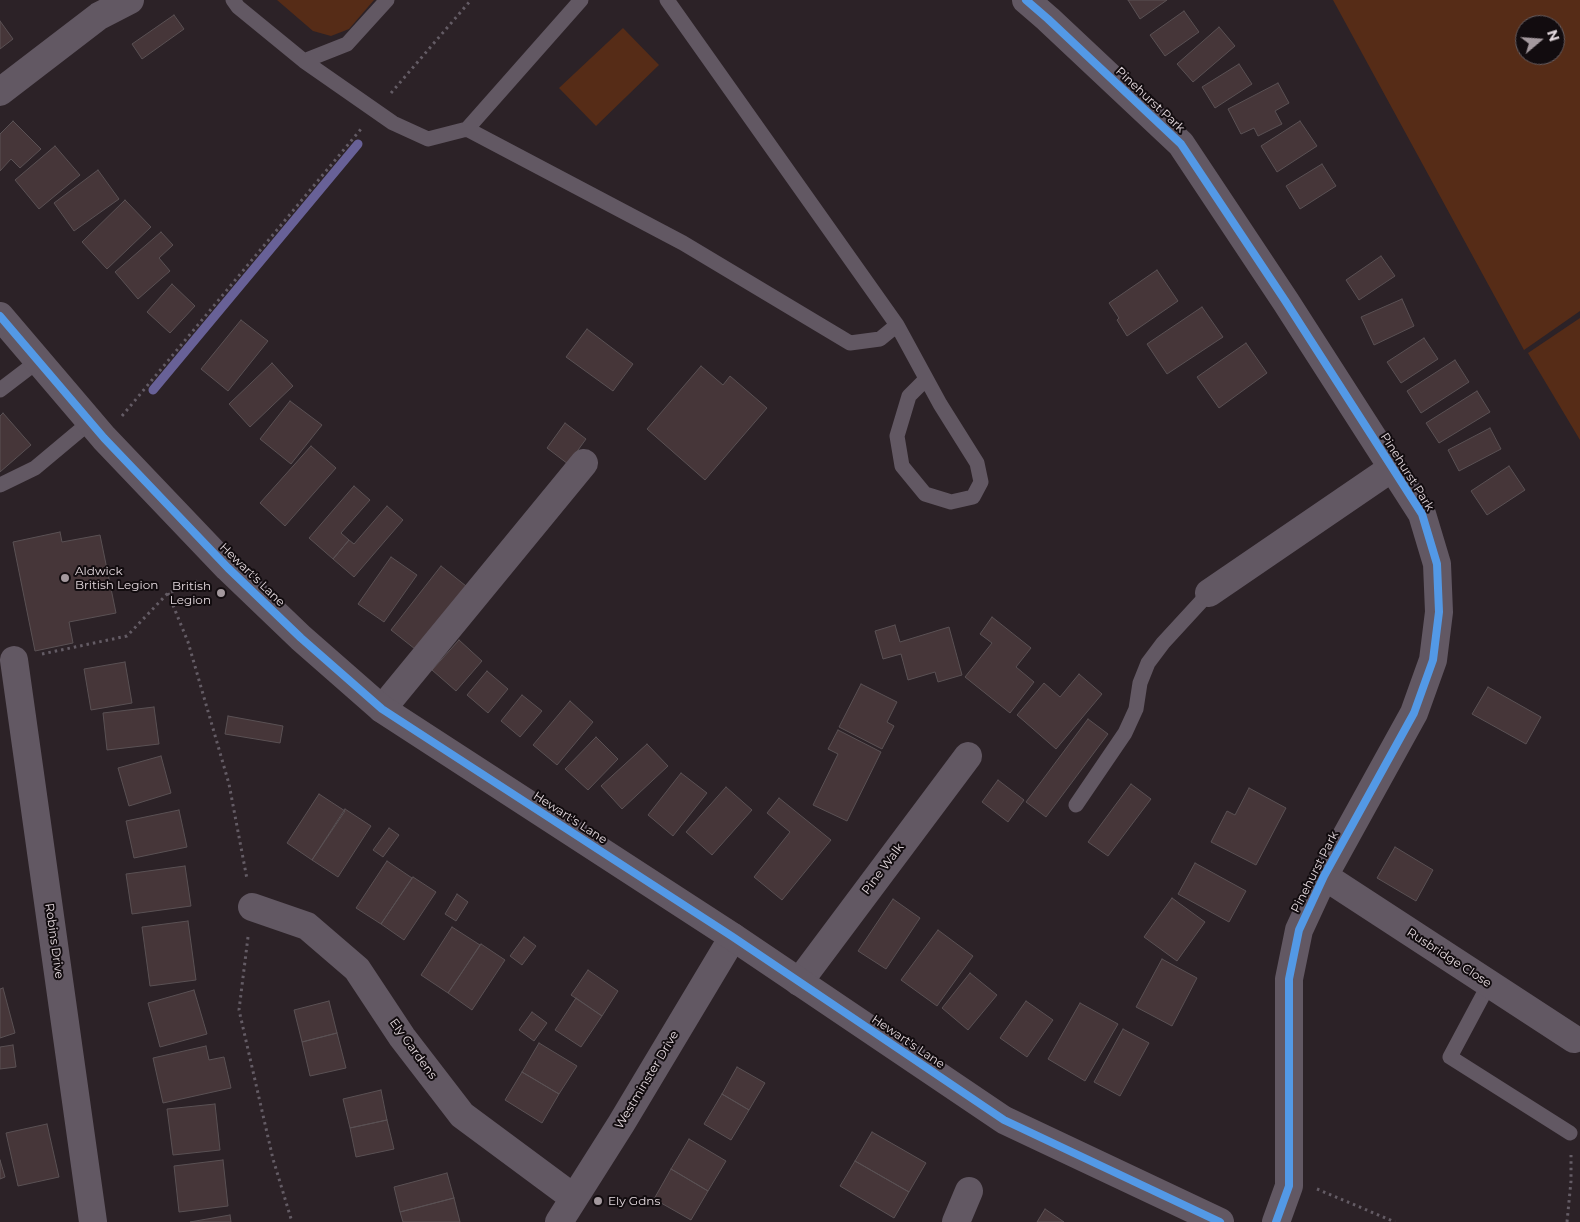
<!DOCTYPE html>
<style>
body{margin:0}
#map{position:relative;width:1580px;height:1222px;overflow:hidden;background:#2c2227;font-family:Montserrat,sans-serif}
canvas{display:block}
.north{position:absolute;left:1515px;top:15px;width:50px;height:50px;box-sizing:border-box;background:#120c0f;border:1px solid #665e62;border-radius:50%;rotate:72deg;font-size:14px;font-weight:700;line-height:20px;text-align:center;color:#e4d9de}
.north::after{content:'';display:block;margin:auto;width:18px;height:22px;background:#a4999e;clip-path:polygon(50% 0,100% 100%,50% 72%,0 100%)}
</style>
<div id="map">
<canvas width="1580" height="1222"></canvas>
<div class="north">N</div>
</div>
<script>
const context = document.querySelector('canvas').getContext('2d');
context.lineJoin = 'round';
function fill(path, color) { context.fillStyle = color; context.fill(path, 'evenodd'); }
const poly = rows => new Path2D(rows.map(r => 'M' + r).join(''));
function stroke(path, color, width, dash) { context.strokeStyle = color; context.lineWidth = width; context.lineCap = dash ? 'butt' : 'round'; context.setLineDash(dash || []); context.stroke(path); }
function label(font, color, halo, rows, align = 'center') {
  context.font = font + ' Montserrat,sans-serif'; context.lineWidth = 4; context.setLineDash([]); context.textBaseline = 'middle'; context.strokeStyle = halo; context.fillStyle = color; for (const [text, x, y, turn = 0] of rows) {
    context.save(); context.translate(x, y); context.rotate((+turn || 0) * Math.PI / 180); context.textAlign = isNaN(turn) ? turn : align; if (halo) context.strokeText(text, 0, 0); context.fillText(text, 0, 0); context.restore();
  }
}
const green = poly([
 [277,0,374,0,349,29,331,36,313,31],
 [1333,0,1580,0,1580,311,1524,350],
 [1525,25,1555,25,1555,55,1525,55],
 [623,28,659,65,596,126,559,88],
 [1580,318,1580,440,1528,353]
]);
const stream = poly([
 [153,390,358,144]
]);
const building = poly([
 [1128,0,1167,0,1140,19,1128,0],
 [1184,11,1199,32,1165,56,1150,35,1184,11],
 [174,15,184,29,142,59,132,44,174,15],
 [0,21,13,39,0,49,0,21],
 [1219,27,1235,46,1193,82,1177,64,1219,27],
 [1239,64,1252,84,1215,108,1202,87,1239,64],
 [1278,83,1289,103,1275,111,1282,124,1258,136,1254,128,1241,134,1228,109,1278,83],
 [13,121,41,149,20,168,11,159,0,171,0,134,13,121],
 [1300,121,1317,146,1277,172,1261,146,1300,121],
 [55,146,80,175,39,209,15,180,55,146],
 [1322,164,1336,186,1300,209,1286,186,1322,164],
 [98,170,119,199,74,231,54,203,98,170],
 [125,200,151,227,107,269,82,242,125,200],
 [161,232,173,245,159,258,170,271,138,299,115,272,161,232],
 [1381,256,1395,276,1359,300,1346,280,1381,256],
 [1157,270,1178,301,1127,336,1117,320,1119,318,1109,303,1157,270],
 [172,284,195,306,170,333,147,312,172,284],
 [1402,299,1414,326,1374,345,1361,317,1402,299],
 [1202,307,1223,337,1167,374,1147,344,1202,307],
 [241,320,268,341,228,391,201,369,241,320],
 [587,329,633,364,613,391,566,357,587,329],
 [1424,338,1438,359,1401,383,1387,362,1424,338],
 [1246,343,1267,373,1219,408,1197,377,1246,343],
 [1455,360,1469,382,1421,413,1407,391,1455,360],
 [272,363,293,386,250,427,229,404,272,363],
 [701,366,723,385,730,376,767,408,705,480,647,429,701,366],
 [1477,391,1490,412,1439,443,1426,423,1477,391],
 [290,401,322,425,291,464,260,439,290,401],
 [3,413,31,445,0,472,0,416,3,413],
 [565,423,586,439,568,464,547,448,565,423],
 [1490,428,1501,449,1459,471,1448,450,1490,428],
 [311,446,336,468,285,526,260,503,311,446],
 [1509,466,1525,490,1487,515,1471,491,1509,466],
 [354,486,370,500,341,533,349,540,333,559,309,538,354,486],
 [387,506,403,520,354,577,333,559,349,540,354,544,387,506],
 [60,532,62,542,100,535,116,613,69,622,73,643,35,651,13,542,60,532],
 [391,557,417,575,384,622,358,604,391,557],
 [441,566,466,586,415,649,391,630,441,566],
 [992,617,1031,648,1016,667,1034,682,1010,713,965,677,992,643,980,634,992,617],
 [895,625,900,642,949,627,962,675,938,682,935,672,908,680,901,654,883,659,875,631,895,625],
 [459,640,482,661,456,691,432,670,459,640],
 [125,662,132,703,91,710,84,669,125,662],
 [487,671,508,689,488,713,467,695,487,671],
 [1079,674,1102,694,1056,749,1017,715,1044,683,1060,697,1079,674],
 [861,684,897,702,887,722,894,726,882,749,839,727,861,684],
 [1488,687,1541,717,1526,744,1472,714,1488,687],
 [522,695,542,711,520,737,501,721,522,695],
 [570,701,593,722,557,765,533,745,570,701],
 [154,707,159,744,107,750,103,713,154,707],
 [228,716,283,726,280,743,225,734,228,716],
 [1088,719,1108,734,1046,817,1026,802,1088,719],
 [838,730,881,752,847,821,813,805,838,754,828,749,838,730],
 [596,737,618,759,588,790,565,769,596,737],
 [647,744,668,766,622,809,601,786,647,744],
 [161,756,171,793,129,806,118,768,161,756],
 [681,773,707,793,673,836,648,815,681,773],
 [998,780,1024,800,1008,822,982,802,998,780],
 [1131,784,1151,799,1108,856,1088,842,1131,784],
 [726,787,752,810,712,855,686,832,726,787],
 [1249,788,1286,808,1256,865,1211,842,1227,811,1235,815,1249,788],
 [319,794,345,811,312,860,287,843,319,794],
 [779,798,831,840,782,900,754,877,790,832,767,813,779,798],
 [345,809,371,826,338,877,312,860,345,809],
 [179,810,187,847,134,858,126,821,179,810],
 [389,828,399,835,383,857,373,850,389,828],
 [1395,847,1433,870,1416,901,1377,878,1395,847],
 [387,861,412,878,381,924,356,908,387,861],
 [1195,863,1246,891,1229,922,1178,894,1195,863],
 [185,866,191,906,132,914,126,874,185,866],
 [413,877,436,892,404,940,381,924,413,877],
 [457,894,468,902,456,921,445,914,457,894],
 [1172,898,1205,922,1177,961,1144,937,1172,898],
 [893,899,920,918,886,969,858,951,893,899],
 [188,921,196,980,150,986,142,927,188,921],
 [452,927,480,945,448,993,421,975,452,927],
 [938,930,973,956,937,1006,901,980,938,930],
 [524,937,536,946,522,965,510,956,524,937],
 [481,944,505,960,472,1010,448,993,481,944],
 [1162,959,1197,978,1172,1026,1136,1007,1162,959],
 [588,970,618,991,602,1016,571,995,588,970],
 [970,973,997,995,968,1030,942,1008,970,973],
 [3,988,15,1033,0,1038,0,989,3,988],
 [194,990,207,1034,160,1047,148,1003,194,990],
 [576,998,602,1016,581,1047,555,1030,576,998],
 [329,1001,337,1033,302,1042,294,1010,329,1001],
 [1026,1001,1053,1020,1027,1057,1000,1038,1026,1001],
 [1080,1003,1118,1024,1085,1081,1048,1059,1080,1003],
 [532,1012,547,1023,534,1041,519,1030,532,1012],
 [1123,1029,1149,1043,1120,1096,1094,1082,1123,1029],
 [337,1033,346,1068,310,1076,302,1042,337,1033],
 [539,1043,577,1066,559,1094,522,1072,539,1043],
 [13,1045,16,1067,0,1069,0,1047,13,1045],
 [206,1046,209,1060,224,1057,231,1088,163,1103,153,1058,206,1046],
 [737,1067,765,1083,749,1110,722,1094,737,1067],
 [522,1072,559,1094,542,1123,505,1100,522,1072],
 [381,1090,387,1120,350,1128,343,1099,381,1090],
 [722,1094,749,1110,731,1140,704,1124,722,1094],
 [215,1104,220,1150,173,1155,167,1109,215,1104],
 [387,1120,394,1149,356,1157,350,1128,387,1120],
 [47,1124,59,1177,18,1186,6,1133,47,1124],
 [872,1132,926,1163,909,1192,855,1161,872,1132],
 [689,1139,726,1161,708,1191,671,1169,689,1139],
 [0,1160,5,1177,0,1179,0,1160],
 [223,1160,228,1206,179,1212,174,1166,223,1160],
 [855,1161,909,1192,894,1218,840,1186,855,1161],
 [671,1169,708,1191,691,1220,654,1199,671,1169],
 [447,1173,454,1198,400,1212,394,1187,447,1173],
 [454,1198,460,1222,403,1222,400,1212,454,1198],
 [1045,1209,1064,1222,1037,1222,1045,1209],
 [230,1215,231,1222,190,1222,230,1215]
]);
const path = poly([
 [391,93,471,0],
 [122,416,361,129],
 [168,593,188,642,229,784,247,879],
 [42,654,127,636,168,593,198,581],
 [248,937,239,1010,273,1159,292,1222],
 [1317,1189,1395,1222],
 [1567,1222,1571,1181,1571,1155]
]);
const service = poly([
 [233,0,238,7,304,61,347,44,387,0],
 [304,61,393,123,428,139,467,129,581,0],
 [467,129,683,243,850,343,880,339,897,325,667,0],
 [897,325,940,404,977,463,981,482,973,497,951,502,925,494,902,466,897,436,909,396,926,379],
 [0,390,38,361],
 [0,485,35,468,90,422],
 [1076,805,1125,733,1136,709,1140,683,1148,663,1163,643,1209,593],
 [1489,984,1450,1057,1570,1133]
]);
const minor = poly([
 [1026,0,1048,19,1181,144,1286,302,1422,514,1437,564,1439,612,1433,660,1414,713,1324,876,1299,930,1289,979,1289,1186,1276,1222],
 [0,92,99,16,130,0],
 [1209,593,1392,468],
 [14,660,93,1222],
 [382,709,584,463],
 [1324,876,1574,1039],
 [252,907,307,926,357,969,402,1037,462,1115,574,1198],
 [799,982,968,756],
 [559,1222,621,1124,733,937],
 [956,1222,969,1191]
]);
const tertiary = poly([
 [0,316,104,438,228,568,301,638,382,709,733,937,1004,1120,1220,1222]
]);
const cycleway = poly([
 [1026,0,1048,19,1181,144,1286,302,1422,514,1437,564,1439,612,1433,660,1414,713,1324,876,1299,930,1289,979,1289,1186,1276,1222],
 [0,316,104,438,228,568,301,638,382,709,733,937,1004,1120,1220,1222]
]);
const markers = [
 [65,578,5,"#a4999e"],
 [221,593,5,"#a4999e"],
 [598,1201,5,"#a4999e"]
];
const streetNames = [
 ["Pinehurst Park",1150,100,43],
 ["Pinehurst Park",1407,472,58],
 ["Hewart's Lane",252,575,44],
 ["Hewart's Lane",570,818,33],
 ["Pine Walk",883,869,-53],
 ["Pinehurst Park",1315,872,-63],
 ["Robins Drive",54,941,82],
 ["Rusbridge Close",1449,958,33],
 ["Hewart's Lane",908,1042,34],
 ["Ely Gardens",413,1049,54],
 ["Westminster Drive",647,1080,-59]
];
const poiNames = [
 ["Aldwick",75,571],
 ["British Legion",75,585],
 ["British",211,586,"right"],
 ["Legion",211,600,"right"],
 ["Ely Gdns",608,1201]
];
fill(green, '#562c17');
stroke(stream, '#686197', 9);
fill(building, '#463639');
stroke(building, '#5a5154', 1);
stroke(path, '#645c65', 3, [2.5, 4]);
stroke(service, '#625863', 15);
stroke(minor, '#625863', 28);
stroke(tertiary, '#625863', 28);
stroke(cycleway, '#5399e6', 8);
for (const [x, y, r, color] of markers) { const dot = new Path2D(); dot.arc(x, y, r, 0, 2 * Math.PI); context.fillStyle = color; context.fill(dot); stroke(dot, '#120c0f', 2); }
label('12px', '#e4d9de', '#120c0f', streetNames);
label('12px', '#e4d9de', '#120c0f', poiNames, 'left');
</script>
